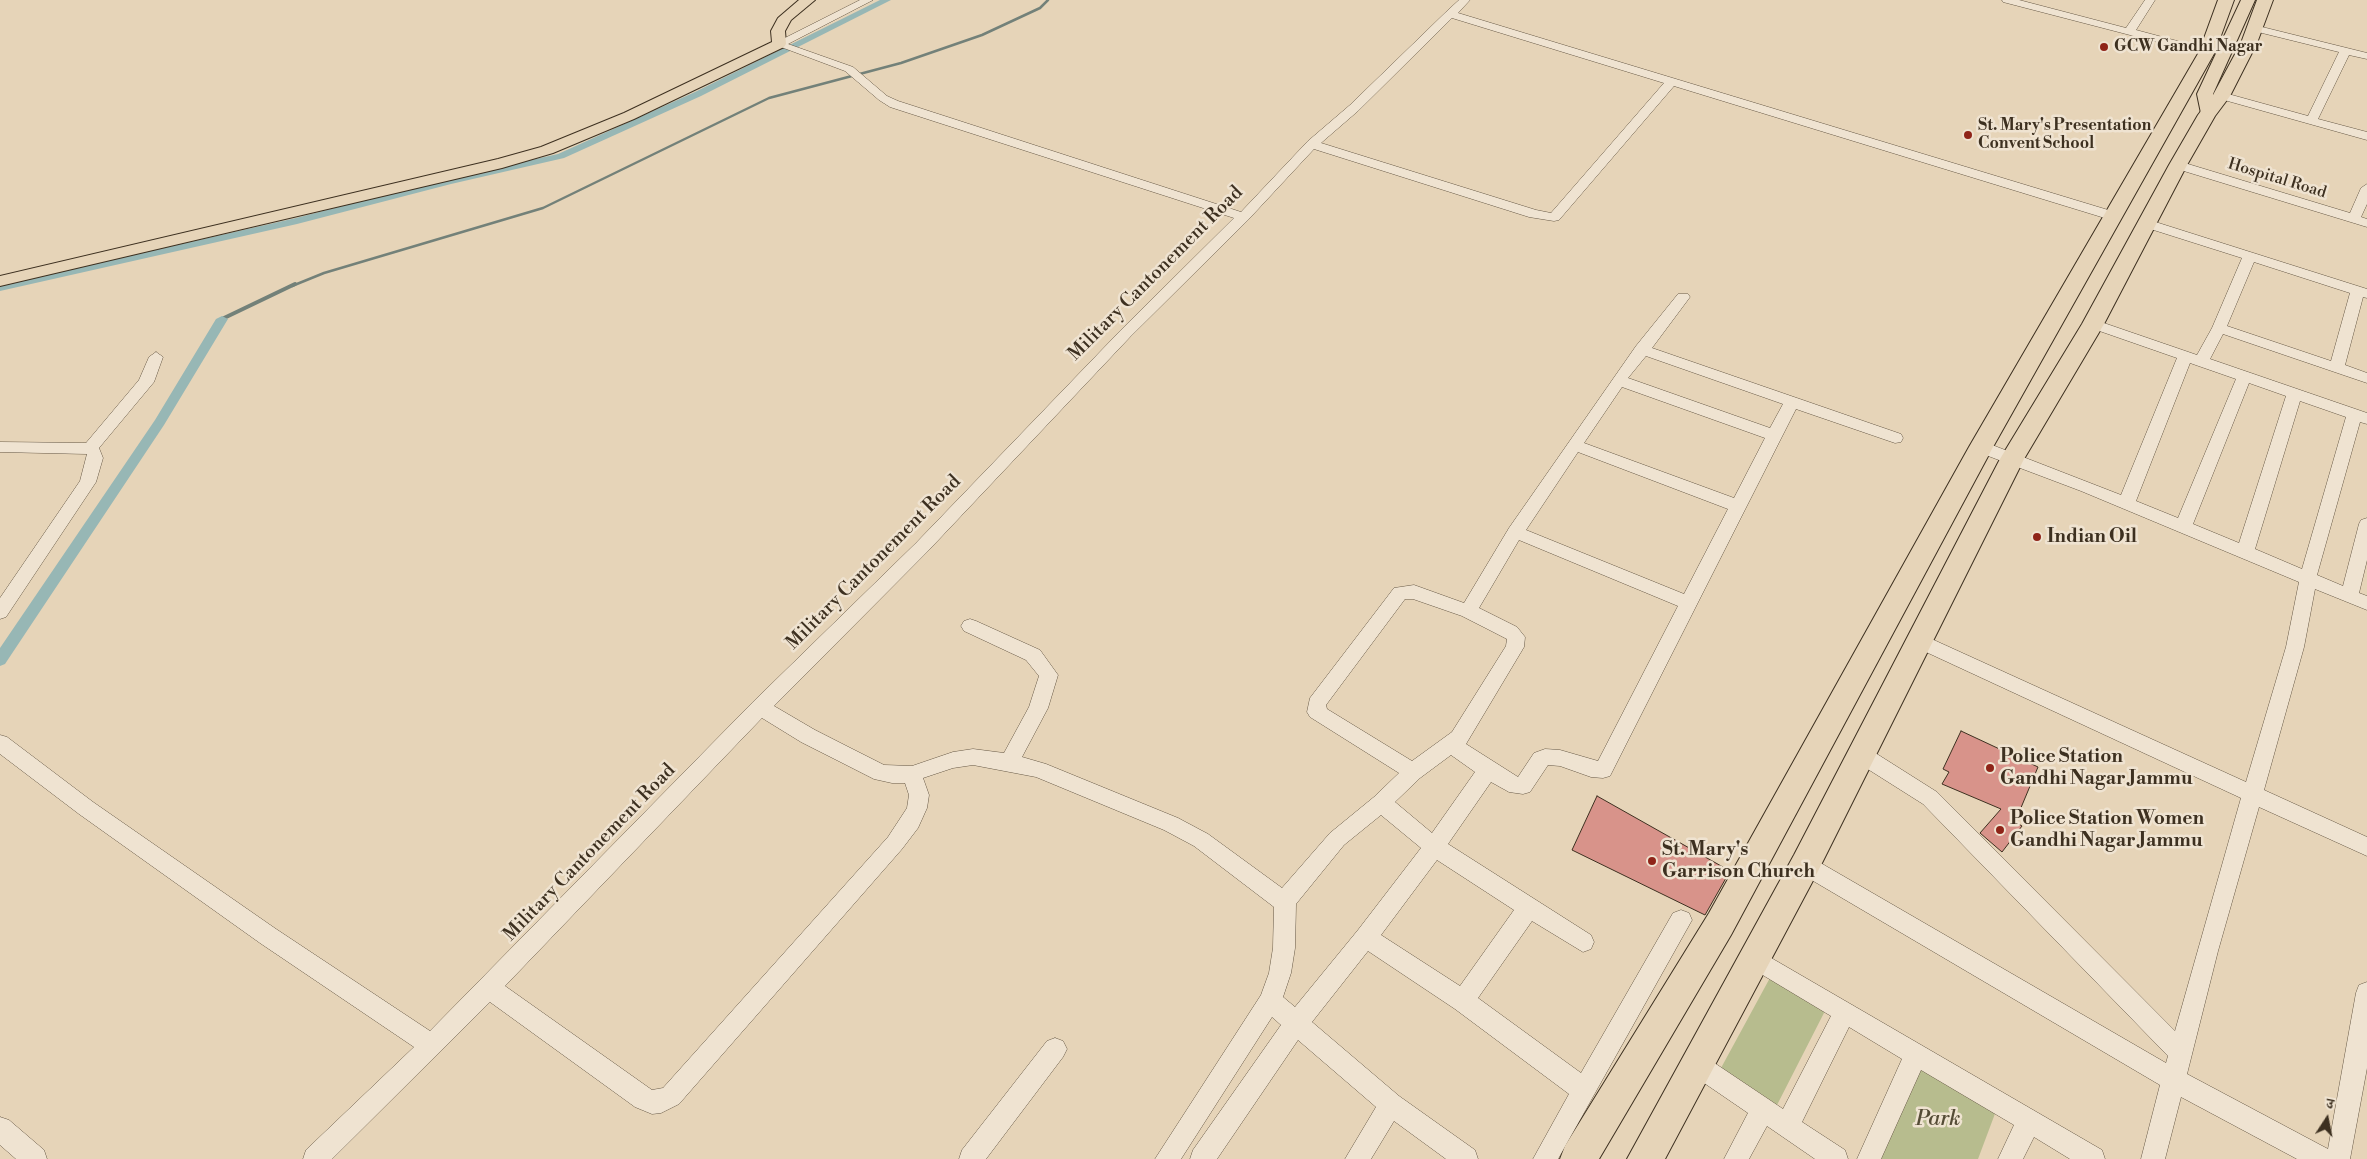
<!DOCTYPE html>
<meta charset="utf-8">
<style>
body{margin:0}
#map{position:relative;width:2367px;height:1159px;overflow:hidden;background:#e6d4b8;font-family:"Libre Bodoni","Noto Serif Devanagari",serif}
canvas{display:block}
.north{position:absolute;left:2302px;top:1094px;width:50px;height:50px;-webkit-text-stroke:4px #efe3d1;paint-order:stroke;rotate:11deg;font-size:14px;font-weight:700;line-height:20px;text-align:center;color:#3d3020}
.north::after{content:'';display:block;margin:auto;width:18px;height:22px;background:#3d3020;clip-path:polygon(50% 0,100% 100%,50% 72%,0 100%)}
</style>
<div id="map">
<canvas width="2367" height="1159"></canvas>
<div class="north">उ</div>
</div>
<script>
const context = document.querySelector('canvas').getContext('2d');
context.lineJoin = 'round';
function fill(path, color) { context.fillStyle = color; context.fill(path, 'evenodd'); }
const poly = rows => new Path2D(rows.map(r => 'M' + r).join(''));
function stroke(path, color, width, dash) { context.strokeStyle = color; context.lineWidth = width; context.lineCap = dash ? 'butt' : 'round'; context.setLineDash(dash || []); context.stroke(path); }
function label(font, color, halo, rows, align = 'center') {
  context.font = font + ' "Libre Bodoni",serif'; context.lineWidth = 5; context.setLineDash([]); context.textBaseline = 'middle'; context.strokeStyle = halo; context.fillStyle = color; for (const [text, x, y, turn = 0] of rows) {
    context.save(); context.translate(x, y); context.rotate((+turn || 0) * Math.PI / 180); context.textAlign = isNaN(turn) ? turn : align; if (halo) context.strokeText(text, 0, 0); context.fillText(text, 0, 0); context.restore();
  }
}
const green = poly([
 [1771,976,1826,1009,1777,1105,1721,1068],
 [1921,1065,1996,1111,1978,1159,1878,1159]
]);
const streamFar1 = poly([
 [292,286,324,273,543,208,769,98,901,63,982,35,1040,8,1048,0]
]);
const stream = poly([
 [222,319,295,284]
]);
const canal = poly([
 [880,0,891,0,701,96,564,158,451,184,297,224,0,291,0,285,296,218,450,178,558,154,695,92,880,0],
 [222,316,228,319,164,425,5,664,0,666,0,648,155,420,216,319,222,316]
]);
const building = poly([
 [1961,731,2038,767,2015,822,2022,826,2002,852,1980,833,2001,809,1942,784,1949,772,1943,769,1961,731],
 [1597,796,1730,871,1705,915,1572,850,1597,796]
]);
const minor = poly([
 [860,0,873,0,788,44,853,67,887,96,898,101,1241,212,1308,141,1350,105,1446,12,1459,0,1470,0,1458,13,2118,213,2120,216,2118,219,2108,219,1674,86,1559,220,1554,221,1529,217,1314,149,1248,220,1131,336,928,551,774,706,815,730,884,765,912,766,953,752,973,749,1004,753,1029,707,1039,676,1026,660,964,631,961,626,964,621,970,619,976,621,1040,650,1058,675,1048,708,1022,757,1046,764,1178,818,1208,834,1282,888,1330,833,1374,797,1399,773,1310,717,1307,712,1310,698,1394,588,1414,585,1464,603,1509,528,1636,346,1678,294,1688,294,1690,297,1652,348,1901,434,1903,438,1901,442,1895,443,1796,409,1610,776,1603,778,1591,777,1560,766,1548,765,1530,792,1523,794,1509,792,1491,782,1448,844,1591,935,1594,942,1591,949,1583,952,1532,921,1478,998,1581,1073,1673,913,1681,910,1689,913,1692,920,1558,1159,1533,1159,1569,1094,1455,1009,1368,951,1312,1022,1399,1096,1475,1150,1478,1159,1446,1159,1394,1121,1371,1159,1345,1159,1376,1107,1298,1040,1217,1159,1190,1159,1193,1150,1281,1025,1272,1017,1181,1159,1155,1159,1261,995,1269,973,1273,948,1274,907,1194,846,1164,830,1036,777,973,765,953,768,923,778,929,795,927,808,918,828,902,849,679,1104,661,1113,652,1114,635,1107,490,1002,332,1159,303,1159,306,1150,414,1047,260,943,79,814,0,754,0,735,7,737,93,802,276,929,430,1031,753,702,916,543,1121,330,1234,218,890,107,879,100,845,71,773,44,860,0],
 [1452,18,1664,83,1551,213,1536,210,1321,143,1358,111,1452,18],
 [1646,356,1783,404,1770,428,1628,378,1646,356],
 [1622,387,1765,438,1734,498,1584,443,1622,387],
 [1578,452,1728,509,1684,594,1526,530,1578,452],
 [1519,540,1678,606,1598,761,1560,750,1545,749,1534,753,1518,777,1466,744,1524,647,1525,637,1517,627,1479,608,1519,540],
 [1405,599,1413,599,1462,616,1507,639,1506,646,1452,732,1412,761,1327,709,1326,705,1405,599],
 [762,718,801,742,874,779,892,783,905,783,909,795,907,808,888,837,663,1088,652,1090,505,986,762,718],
 [1451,755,1475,772,1432,833,1395,802,1420,778,1451,755],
 [1381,815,1421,848,1358,930,1295,1007,1283,997,1291,973,1295,948,1296,904,1344,845,1381,815],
 [1437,860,1514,910,1460,986,1381,935,1437,860],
 [2002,0,2019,0,2126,28,2145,0,2155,0,2136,30,2211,50,2213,52,2207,55,2003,2,2002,0],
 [2254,25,2367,53,2367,59,2349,55,2318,119,2367,132,2367,140,2217,98,2217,94,2221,92,2308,116,2339,52,2250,30,2250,26,2254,25],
 [2178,161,2350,213,2361,188,2367,184,2367,204,2361,217,2367,219,2367,227,2174,168,2172,165,2174,162,2178,161],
 [2146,219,2367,289,2367,298,2363,297,2345,365,2367,373,2367,383,2223,334,2210,359,2367,413,2367,424,2360,422,2317,575,2343,586,2359,524,2361,520,2367,518,2367,560,2359,593,2367,596,2367,610,2315,589,2304,647,2264,790,2367,837,2367,856,2259,807,2218,951,2187,1074,2328,1149,2356,993,2359,985,2367,982,2367,1068,2350,1159,2297,1159,2181,1097,2165,1159,2141,1159,2160,1085,1798,872,1795,865,1798,858,1805,856,1812,858,2166,1063,2168,1056,1923,804,1855,761,1852,755,1855,749,1862,747,1869,749,1937,792,2175,1031,2241,798,1913,646,1910,641,1913,636,1919,634,1925,636,2246,782,2286,647,2299,582,2081,491,1975,451,1973,447,1975,443,1987,443,2121,495,2177,358,2088,327,2086,324,2093,320,2098,321,2197,355,2212,328,2242,258,2141,226,2139,223,2146,219],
 [2254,262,2350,293,2331,361,2227,326,2254,262],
 [2190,363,2236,379,2178,518,2136,501,2190,363],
 [2249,383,2286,396,2239,543,2193,524,2249,383],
 [2300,401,2346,417,2302,569,2255,549,2300,401],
 [156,352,163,357,154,382,99,448,103,458,96,482,6,617,0,619,0,598,80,481,87,454,0,452,0,442,86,443,139,380,149,357,156,352],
 [1754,948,2102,1150,2105,1159,2070,1159,2034,1137,2023,1159,1998,1159,2014,1125,1921,1070,1881,1159,1857,1159,1902,1059,1849,1027,1802,1122,1845,1150,1848,1159,1815,1159,1767,1126,1749,1159,1724,1159,1748,1113,1688,1072,1684,1064,1688,1056,1696,1052,1704,1056,1783,1109,1831,1016,1746,965,1743,958,1746,951,1754,948],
 [1055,1038,1063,1041,1067,1049,1063,1057,986,1159,959,1159,962,1150,1047,1041,1055,1038],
 [0,1117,9,1120,44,1150,47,1159,16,1159,0,1145,0,1117]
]);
const major = poly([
 [799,0,815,0,791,20,785,31,786,44,784,47,634,119,553,153,502,168,0,286,0,276,498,159,541,147,624,113,772,42,771,31,778,18,799,0],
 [2241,0,2255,0,2213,94,2215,115,2212,118,2202,118,2197,94,2241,0]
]);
const highway = poly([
 [2218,0,2234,0,2215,52,1993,447,1731,935,1599,1159,1560,1159,1565,1146,1709,913,1969,447,2199,52,2218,0],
 [2257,0,2273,0,2257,43,2230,96,2215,116,2187,165,2104,324,2024,459,1816,875,1665,1159,1627,1159,1794,855,2000,459,2082,324,2169,165,2198,115,2213,95,2241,43,2257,0]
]);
const markers = [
 [2104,47,5,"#8f2418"],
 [1968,135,5,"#8f2418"],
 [2037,537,5,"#8f2418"],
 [1990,768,5,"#8f2418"],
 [2000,830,5,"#8f2418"],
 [1652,861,5,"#8f2418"]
];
const farPoinames = [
 ["GCW Gandhi Nagar",2114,47],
 ["St. Mary's Presentation",1978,126],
 ["Convent School",1978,144]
];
const farStreetnames = [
 ["Hospital Road",2277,179,17]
];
const streetNames = [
 ["Military Cantonement Road",1156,274,-45],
 ["Military Cantonement Road",874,563,-45],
 ["Military Cantonement Road",590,853,-46]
];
const poiNames = [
 ["Indian Oil",2047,537],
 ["Police Station",2000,757],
 ["Gandhi Nagar Jammu",2000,779],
 ["Police Station Women",2010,819],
 ["Gandhi Nagar Jammu",2010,841],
 ["St. Mary's",1662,850],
 ["Garrison Church",1662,872]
];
const nearParknames = [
 ["Park",1938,1120]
];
fill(green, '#b7bc8e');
stroke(streamFar1, '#738179', 2.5);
stroke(stream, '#738179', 4);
fill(canal, '#97b7b5');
fill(building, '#d8938a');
stroke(building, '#3d3020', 1);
stroke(minor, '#675946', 1);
stroke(major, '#3d3020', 2);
stroke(highway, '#3d3020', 2);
fill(minor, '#efe3d1');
fill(major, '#e6d4b8');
fill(highway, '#e6d4b8');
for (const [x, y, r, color] of markers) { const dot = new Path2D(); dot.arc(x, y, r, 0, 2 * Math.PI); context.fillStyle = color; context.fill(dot); stroke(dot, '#efe3d1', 2); }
label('bold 16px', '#3d3020', '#efe3d1', farPoinames, 'left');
label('16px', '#3d3020', '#efe3d1', farStreetnames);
label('19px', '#3d3020', '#efe3d1', streetNames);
label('bold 19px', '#3d3020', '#efe3d1', poiNames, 'left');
label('italic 22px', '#554c36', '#efe3d1', nearParknames);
</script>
